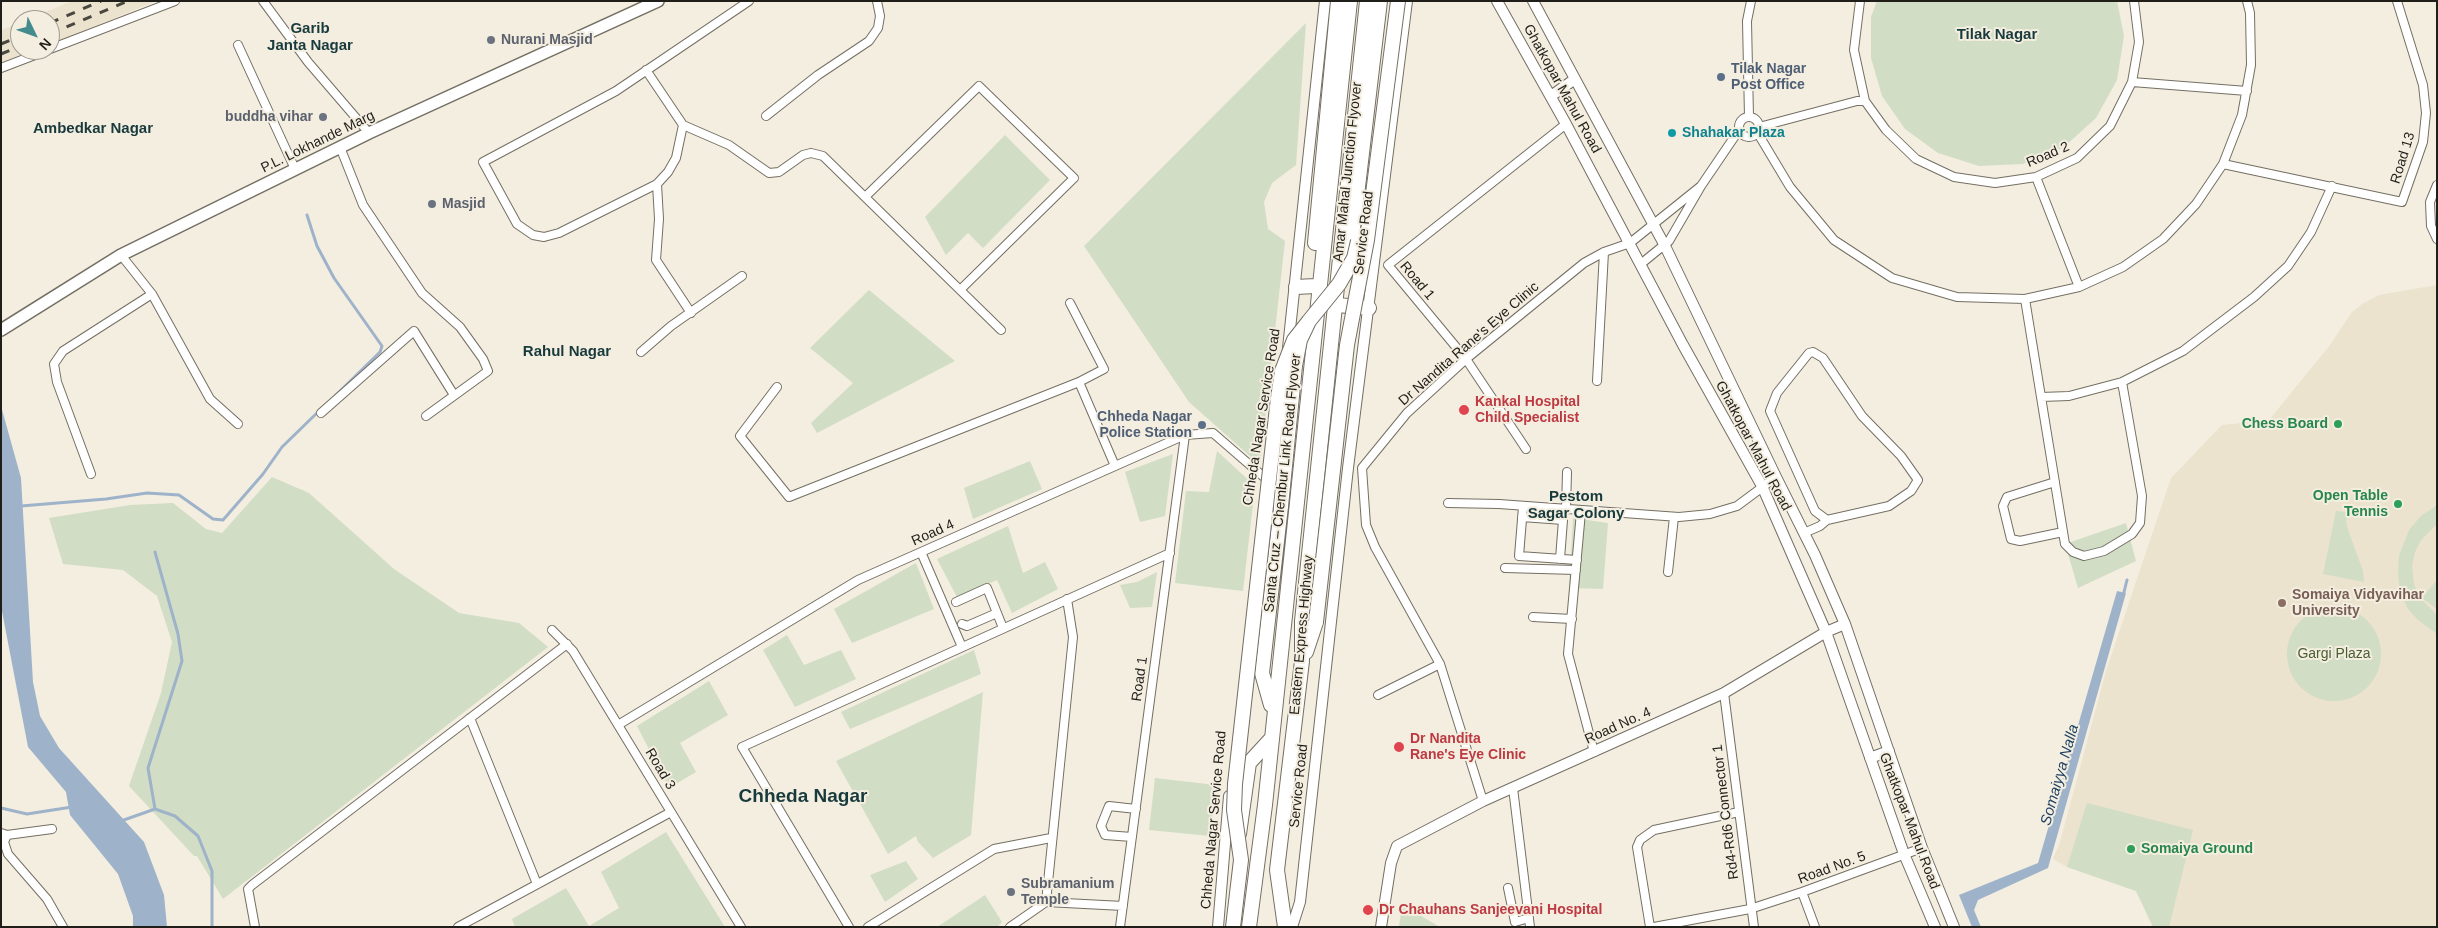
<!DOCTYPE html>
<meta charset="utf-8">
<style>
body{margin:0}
#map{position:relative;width:2438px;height:928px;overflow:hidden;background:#f4eee0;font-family:Helvetica,sans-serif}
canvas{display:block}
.frame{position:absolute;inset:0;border:2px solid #201e19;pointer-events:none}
.north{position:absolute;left:10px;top:10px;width:50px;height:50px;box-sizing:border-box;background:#f4eee0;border:1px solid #9f9b90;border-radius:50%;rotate:132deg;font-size:14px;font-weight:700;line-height:20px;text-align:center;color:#201e19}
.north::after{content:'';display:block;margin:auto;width:18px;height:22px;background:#438b8d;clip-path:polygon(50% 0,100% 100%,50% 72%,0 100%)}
</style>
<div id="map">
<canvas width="2438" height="928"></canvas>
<div class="frame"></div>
<div class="north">N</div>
</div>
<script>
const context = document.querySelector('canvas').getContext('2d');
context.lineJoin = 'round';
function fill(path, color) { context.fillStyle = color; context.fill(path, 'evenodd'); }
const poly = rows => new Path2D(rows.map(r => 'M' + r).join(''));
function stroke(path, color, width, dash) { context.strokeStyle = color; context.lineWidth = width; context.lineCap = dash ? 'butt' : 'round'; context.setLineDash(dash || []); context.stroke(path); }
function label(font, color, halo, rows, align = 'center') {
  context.font = font + ' Helvetica,sans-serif'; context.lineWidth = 4; context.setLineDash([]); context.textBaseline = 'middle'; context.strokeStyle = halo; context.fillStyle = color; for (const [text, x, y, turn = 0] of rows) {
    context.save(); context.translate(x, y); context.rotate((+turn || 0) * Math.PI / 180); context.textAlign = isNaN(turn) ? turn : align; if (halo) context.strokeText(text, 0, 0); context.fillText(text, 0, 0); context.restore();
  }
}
const built = poly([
 [72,1,156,1,50,45,50,20,26,20],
 [20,23,20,50,36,50,1,64,1,30],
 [2437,285,2437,927,2153,927,2136,891,2067,867,2053,859,2060,842,2106,671,2171,478,2222,425,2269,420,2330,345,2352,312,2362,304,2379,295]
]);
const green = poly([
 [1877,1,2117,1,2124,36,2117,80,2096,118,2064,147,2023,164,1979,166,1938,153,1905,129,1882,96,1871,58,1871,17],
 [1306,23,1296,165,1272,183,1264,202,1268,229,1285,241,1260,465,1189,402,1084,246],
 [1005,135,1050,180,983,248,968,233,946,255,925,217],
 [869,290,955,361,817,433,811,423,853,383,810,348],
 [1217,451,1255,486,1243,591,1175,583,1186,491,1209,492],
 [1173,454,1165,516,1140,522,1125,472],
 [1030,461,1042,489,973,519,964,488],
 [272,477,309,493,394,569,459,613,519,623,548,647,223,899,197,856,194,856,129,786,161,693,172,642,157,596,123,570,63,564,49,518,130,505,173,503,206,529,222,533],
 [2437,505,2437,524,2421,540,2415,552,2412,566,2414,584,2419,597,2437,615,2437,634,2418,620,2408,609,2400,592,2398,574,2399,556,2409,530,2421,516],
 [2336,511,2346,512,2348,515,2346,522,2348,530,2363,571,2364,582,2323,574],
 [1573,518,1608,523,1603,589,1569,588],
 [2126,523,2136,561,2078,588,2065,544],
 [1008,526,1023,573,1045,562,1058,589,1012,613,997,580,957,597,937,559],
 [916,563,934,609,852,643,834,609],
 [1157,572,1152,607,1130,608,1120,585,1137,582],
 [2437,580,2437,609,2422,598],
 '2287 654a47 47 0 1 1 94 0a47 47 0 1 1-94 0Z',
 [787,635,804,665,841,650,856,679,795,707,763,650],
 [974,650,981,674,850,729,841,712],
 [709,681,728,715,680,743,696,772,669,788,637,726],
 [983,692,971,835,933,858,918,842,916,836,888,854,836,761],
 [1155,778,1216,785,1210,836,1149,830],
 [2087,803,2193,830,2169,927,2153,927,2136,891,2067,867],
 [666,832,725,927,515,927,512,919,566,888,589,926,619,908,601,872],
 [906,861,918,879,885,902,870,875],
 [985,895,1002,922,997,927,937,927],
 [1402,905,1440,927,1399,927]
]);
const water = poly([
 [1,406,21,478,33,682,40,716,59,748,144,842,164,895,167,927,133,927,133,916,118,874,70,815,66,792,28,747,1,606],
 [2117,591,2126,593,2048,868,1978,900,1974,910,1981,927,1972,927,1959,895,2038,863]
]);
const stream = poly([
 [307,215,317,246,334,278,382,346,380,352,335,396],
 [21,506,106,499,147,493,179,495,213,519,223,520,263,474,282,447,319,411],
 [2123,596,2127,580],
 [1,808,27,814,72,807],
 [155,809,148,768,182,661,178,634,155,552],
 [121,821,155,809,175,816,198,836,212,871,212,927]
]);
const minor = poly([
 [263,1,308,62,369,133],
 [1860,1,1854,50,1865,101,1886,130,1916,159,1954,177,1995,183,2036,177,2077,158,2110,126,2132,82,2139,42,2134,1],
 [238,45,295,169],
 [50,49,175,1],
 [1,68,48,50],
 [646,70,683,125,729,145,769,173,779,172,803,155,811,153,823,156,1001,330],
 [2132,82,2247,91],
 [766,116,818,75,869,41,878,28,880,16,877,1],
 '1739 127a10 10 0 1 1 20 0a10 10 0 1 1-20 0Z',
 [1749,117,1747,21,1751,1],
 [683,125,676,158,668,172,657,184,559,233,544,237,533,235,517,224,483,162,616,91,749,1],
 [1759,127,1857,101,1865,101],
 [1757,132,1790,187,1834,240,1892,278,1957,297,2025,299,2079,287,2123,267,2163,239,2196,204,2223,164,2242,115,2251,65,2250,13,2247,1],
 [340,147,363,205,422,293,460,327,483,359,488,371,426,416],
 [2223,164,2402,202,2423,142,2426,113,2423,85,2397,1],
 [2036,177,2079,287],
 [657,184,659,219,656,260,691,313],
 [2437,185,2430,202,2431,226,2437,239],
 [865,197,979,86,1074,178,960,290],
 [121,255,152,294,210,399,238,424],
 [1642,263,1669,241,1701,186,1739,130],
 [2025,299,2065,544,2073,552,2084,556,2104,551,2132,534,2140,523,2142,496,2122,382],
 [641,352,671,326,742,276],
 [1597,381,1604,252],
 [1079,382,1115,466],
 [777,387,740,436,789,497,1079,382,1104,369,1070,303],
 [2041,397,2069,396,2122,382,2183,351,2254,297,2288,266,2311,232,2332,186],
 [321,413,414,331,454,395],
 [1526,449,1466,359,1388,265,1566,124],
 [91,474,57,382,54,364,63,351,152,294],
 [2055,482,2007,497,2003,506,2011,539,2020,541,2063,532],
 [1448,503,1499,504,1679,517,1710,514,1737,506,1776,477],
 [1523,507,1519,556,1577,560],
 [1566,510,1567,472],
 [1581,512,1568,654,1594,752],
 [1522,517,1563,520,1560,559],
 [1804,533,1820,526,1827,520,1815,511,1770,411,1777,393,1809,353,1813,352,1823,358,1862,416,1901,456,1918,480,1911,491,1889,506,1827,520],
 [921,552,962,647],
 [1505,568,1576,570],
 [1668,572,1674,517],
 [956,602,987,588,1003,628],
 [1533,617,1572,619],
 [962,624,967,626,997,613],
 [552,630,573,651,741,927],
 [1724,693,1754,927],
 [1378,695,1440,664],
 [470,718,537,884],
 [618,725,858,580,1185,435,1213,433,1265,478],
 [1513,788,1530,927],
 [1483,801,1440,664,1375,547,1366,525,1362,468,1407,413,1466,359,1584,263,1604,252,1630,243,1701,186],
 [1,833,7,835,52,829],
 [7,835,4,842,8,854,47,899,63,927],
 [1132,837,1105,835,1101,826,1109,806,1136,809],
 [1508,888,1515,922,1529,918],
 [1802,892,1815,927],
 [1046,902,1073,637,1067,599],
 [255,927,249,894,248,889,252,885,567,644],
 [458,927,671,812],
 [849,927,742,747,1170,553],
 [868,927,994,849,1051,838],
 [1010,927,1046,902,1123,906],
 [1120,927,1185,435],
 [1650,927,1637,847,1640,840,1654,830,1739,812],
 [1654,927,1750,909,1802,892,1922,848]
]);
const tertiary = poly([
 [1497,1,1566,124,1683,345,1762,486,1826,632,1904,854,1935,927],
 [1533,1,1665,246,1776,477,1815,555,1845,624,1922,848,1954,927],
 [1551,96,1575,79],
 [1288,348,1325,1],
 [1870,758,1889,751],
 [1218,927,1229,796],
 [1292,927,1300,902,1348,468,1407,1],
 [1381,927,1391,863,1397,846,1483,801,1724,693,1826,632,1845,624]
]);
const secondary = poly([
 [1,330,121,255,369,133,658,1]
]);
const trunk = poly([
 [1315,243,1338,1],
 [1346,264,1353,229,1380,1],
 [1296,287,1315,286],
 [1338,305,1369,308],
 [1306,652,1316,622],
 [1271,705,1262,673,1281,506],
 [1239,834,1249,763,1271,739],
 [1249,927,1265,805,1350,1],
 [1285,927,1277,870,1302,661,1302,621,1367,1]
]);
const rail = poly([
 [50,23,101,1],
 [50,34,128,1],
 [1,44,20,36],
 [1,54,20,46]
]);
const trunkBridge = poly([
 [1281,506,1295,366,1300,340,1309,321,1339,284,1354,258,1358,241],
 [1316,622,1347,345,1367,240,1398,1],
 [1233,927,1241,860,1234,810,1235,784,1278,398,1282,371,1294,340,1309,321]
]);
const markers = [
 [491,40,5,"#6b7280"],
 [1721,77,5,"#5c6f8a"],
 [323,117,5,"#6b7280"],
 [1672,133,5,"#0f9aa8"],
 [432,204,5,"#6b7280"],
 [1464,410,6,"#e0444e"],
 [2338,424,5,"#2e9e5b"],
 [1202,425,5,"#5c6f8a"],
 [2398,504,5,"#2e9e5b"],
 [2282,603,5,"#8d6e63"],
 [1399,747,6,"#e0444e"],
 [2131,849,5,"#2e9e5b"],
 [1011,892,5,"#6b7280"],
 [1368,910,6,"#e0444e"]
];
const worshipNames = [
 ["Nurani Masjid",501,40],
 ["buddha vihar",313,117,"right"],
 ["Masjid",442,204],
 ["Subramanium",1021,884],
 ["Temple",1021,900]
];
const serviceNames = [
 ["Tilak Nagar",1731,69],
 ["Post Office",1731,85],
 ["Chheda Nagar",1192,417,"right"],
 ["Police Station",1192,433,"right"]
];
const streetNames = [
 ["Ghatkopar Mahul Road",1562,89,61],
 ["P.L. Lokhande Marg",318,142,-26],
 ["Road 2",2048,155,-23],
 ["Road 13",2403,158,-73],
 ["Amar Mahal Junction Flyover",1348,172,-84],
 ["Service Road",1364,233,-83],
 ["Road 1",1417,281,50],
 ["Dr Nandita Rane's Eye Clinic",1469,344,-41],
 ["Chheda Nagar Service Road",1262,417,-81],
 ["Ghatkopar Mahul Road",1753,446,62],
 ["Santa Cruz – Chembur Link Road Flyover",1283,483,-84],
 ["Road 4",933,533,-24],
 ["Eastern Express Highway",1302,635,-85],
 ["Road 1",1140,679,-82],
 ["Road No. 4",1618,726,-24],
 ["Road 3",660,769,59],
 ["Service Road",1299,786,-84],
 ["Rd4-Rd6 Connector 1",1726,812,-97],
 ["Chheda Nagar Service Road",1214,820,-85],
 ["Ghatkopar Mahul Road",1909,821,69],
 ["Road No. 5",1832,868,-20]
];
const cultureNames = [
 ["Shahakar Plaza",1682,133]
];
const healthNames = [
 ["Kankal Hospital",1475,402],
 ["Child Specialist",1475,418],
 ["Dr Nandita",1410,739],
 ["Rane's Eye Clinic",1410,755],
 ["Dr Chauhans Sanjeevani Hospital",1379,910]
];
const leisureNames = [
 ["Chess Board",2328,424],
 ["Open Table",2388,496],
 ["Tennis",2388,512],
 ["Somaiya Ground",2141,849,"left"]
];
const educationNames = [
 ["Somaiya Vidyavihar",2292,595],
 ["University",2292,611]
];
const parkNames = [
 ["Gargi Plaza",2334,654]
];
const neighbourhoodNames = [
 ["Garib",310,29],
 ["Janta Nagar",310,46],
 ["Tilak Nagar",1997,35],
 ["Ambedkar Nagar",93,129],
 ["Rahul Nagar",567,352],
 ["Pestom",1576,497],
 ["Sagar Colony",1576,514]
];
const waterNames = [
 ["Somaiyya Nalla",2060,775,-74]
];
const districtNames = [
 ["Chheda Nagar",803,797]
];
fill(built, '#ebe3ce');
fill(green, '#d1ddc5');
fill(water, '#9eb3ca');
stroke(stream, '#9eb3ca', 3);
stroke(minor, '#746f63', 10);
stroke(tertiary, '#746f63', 12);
stroke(secondary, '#746f63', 14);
stroke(trunk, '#746f63', 16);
stroke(minor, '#fff', 8);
stroke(tertiary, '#fff', 10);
stroke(secondary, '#fff', 11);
stroke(trunk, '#fff', 14);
stroke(rail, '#4a4741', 3, [9, 9]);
stroke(trunkBridge, '#746f63', 16, []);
stroke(trunkBridge, '#fff', 14);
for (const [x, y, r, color] of markers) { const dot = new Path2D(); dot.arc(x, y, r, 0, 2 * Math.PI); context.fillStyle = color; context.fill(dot); stroke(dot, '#f4eee0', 2); }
label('bold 14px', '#5b616d', '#f4eee0', worshipNames, 'left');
label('bold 14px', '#4e5e75', '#f4eee0', serviceNames, 'left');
label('14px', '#201e19', '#f4eee0', streetNames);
label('bold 14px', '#0d838f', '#f4eee0', cultureNames, 'left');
label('bold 14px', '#be3a42', '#f4eee0', healthNames, 'left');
label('bold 14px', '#27864d', '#f4eee0', leisureNames, 'right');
label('bold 14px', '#785e54', '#f4eee0', educationNames, 'left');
label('14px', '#4b5f33', '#f4eee0', parkNames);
label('bold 15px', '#183a3c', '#f4eee0', neighbourhoodNames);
label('italic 15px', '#1f4263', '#f4eee0', waterNames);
label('bold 19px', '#183a3c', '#f4eee0', districtNames);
</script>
